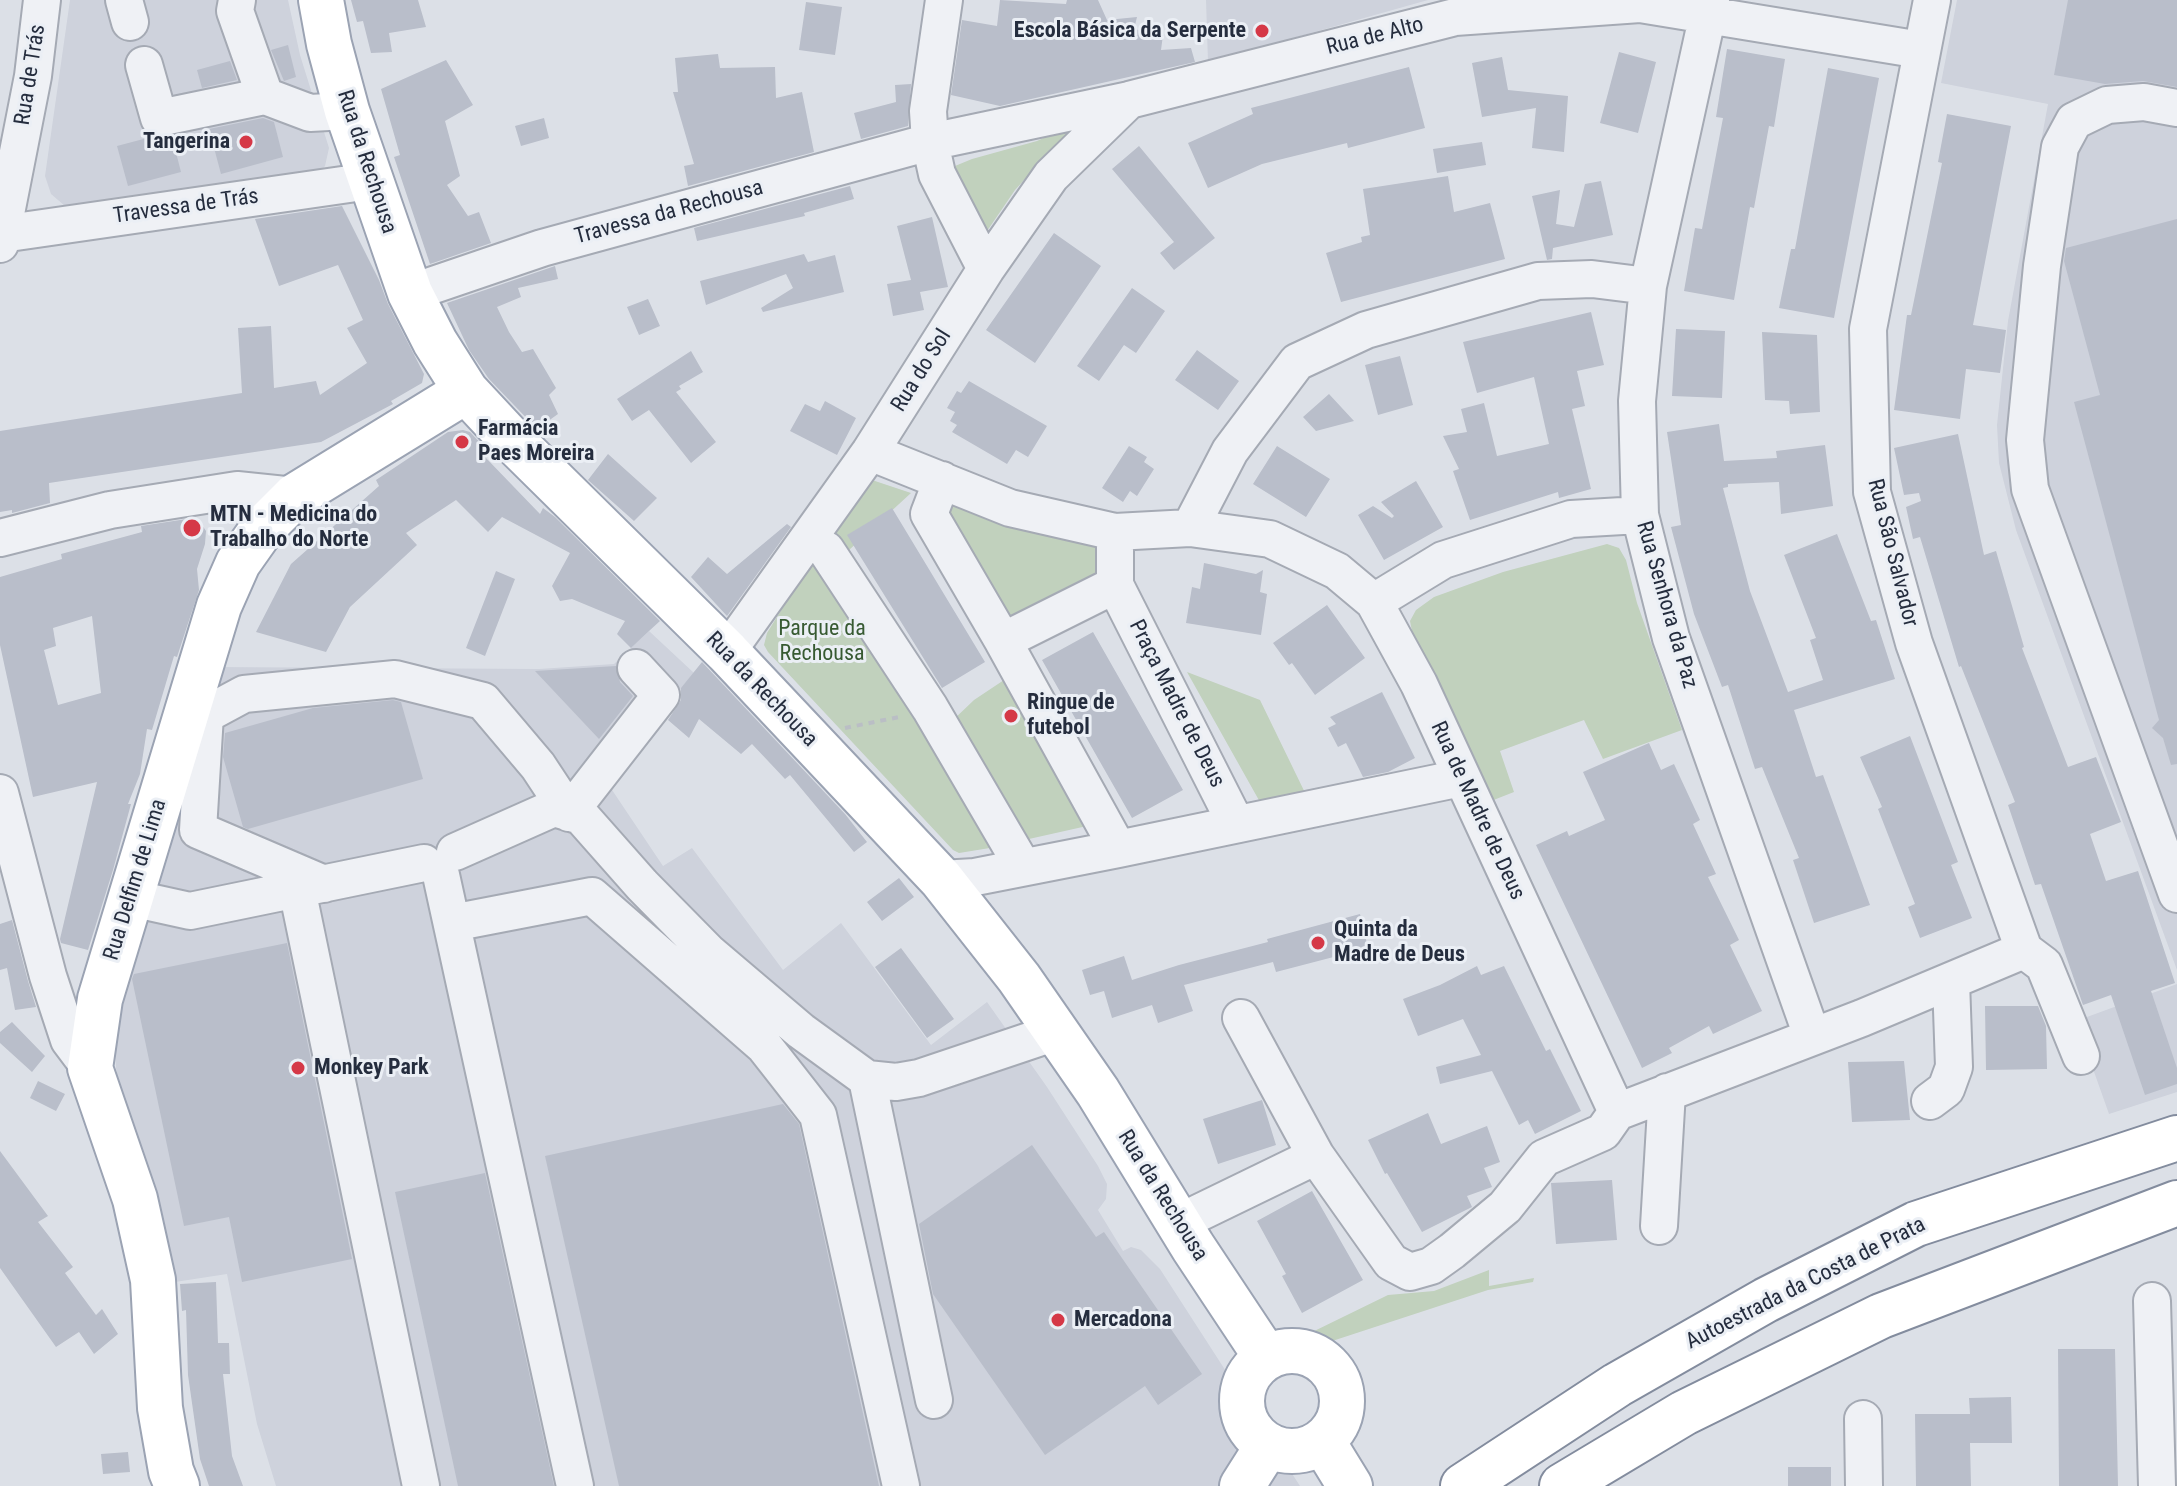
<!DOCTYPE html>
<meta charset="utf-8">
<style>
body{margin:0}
canvas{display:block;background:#dce0e7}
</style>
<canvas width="2177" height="1486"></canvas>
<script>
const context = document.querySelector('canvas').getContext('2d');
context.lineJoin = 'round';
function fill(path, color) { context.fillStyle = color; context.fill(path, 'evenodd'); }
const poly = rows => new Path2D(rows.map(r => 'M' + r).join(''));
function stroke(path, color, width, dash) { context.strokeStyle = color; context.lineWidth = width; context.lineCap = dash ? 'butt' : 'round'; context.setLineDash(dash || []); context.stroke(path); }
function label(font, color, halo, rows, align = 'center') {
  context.font = font + ' "Roboto Condensed",sans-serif'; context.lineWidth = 6; context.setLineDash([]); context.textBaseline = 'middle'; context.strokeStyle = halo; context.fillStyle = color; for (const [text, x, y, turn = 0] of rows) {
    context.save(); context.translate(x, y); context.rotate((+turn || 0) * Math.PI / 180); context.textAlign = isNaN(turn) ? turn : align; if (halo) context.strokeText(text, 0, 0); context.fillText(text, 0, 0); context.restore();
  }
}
const built = poly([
 [70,0,288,0,300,55,329,148,325,166,320,172,73,208,65,206,51,194,45,176],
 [1206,0,1428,0,1208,62],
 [1957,0,2177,0,2177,970,2016,530,1999,463,1997,425,2008,321,2048,104,1941,83],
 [649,631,694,673,606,781,663,866,692,848,783,970,841,923,931,1045,987,1002,1047,1087,1098,1166,1107,1184,1106,1199,1098,1210,1123,1251,1131,1247,1141,1250,1160,1269,1300,1486,276,1486,257,1424,227,1274,175,1282,124,1117,116,1068,115,1040,119,991,211,667,539,669,614,664],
 [2177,984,2177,1092,2109,1114,2076,1021]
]);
const green = poly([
 [1063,129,1071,130,1074,135,1036,167,1015,190,985,234,953,169,955,166,972,159,1037,141],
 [872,480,911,493,836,562,825,543],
 [943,487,1110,536,1112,582,1005,634,933,512],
 [1607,544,1619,548,1626,560,1637,603,1682,730,1603,759,1584,720,1500,751,1514,792,1491,801,1412,631,1410,621,1416,610,1434,597,1503,572],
 [821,546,996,847,959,853,953,850,768,652,764,645,767,633],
 [1187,672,1260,700,1310,803,1265,811],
 [1013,674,1087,826,1020,841,951,722,974,700],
 [1489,1270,1489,1286,1534,1278,1533,1282,1488,1290,1320,1345,1310,1346,1300,1338,1388,1295,1434,1291]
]);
const building = poly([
 [351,0,418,0,426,27,389,33,392,52,371,53,363,21,357,22],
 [1000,0,1066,4,1067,0,1098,0,1107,20,1137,17,1134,29,1163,35,1161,50,1191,48,1195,62,1000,106,951,95,962,20,997,26],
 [2068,0,2177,0,2177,87,2143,81,2105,84,2054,75],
 [806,2,842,7,835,55,799,50],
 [288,45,296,77,284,81,271,50],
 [1727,49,1785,59,1774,127,1769,126,1754,208,1750,207,1734,300,1684,291,1695,228,1702,229,1723,118,1716,117],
 [1619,52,1656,62,1638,133,1600,123],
 [718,54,720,68,775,67,776,98,802,92,814,152,688,186,684,166,694,164,673,92,678,92,675,58],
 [1502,57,1508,90,1568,96,1564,152,1532,148,1536,108,1482,117,1472,63],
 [446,60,473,105,445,121,460,176,447,185,468,216,479,212,491,243,430,264,394,157,400,155,381,89],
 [230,61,237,80,202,88,197,70],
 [1409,67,1425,128,1348,148,1347,143,1262,164,1208,188,1188,143,1253,114,1251,108],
 [1828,68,1879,78,1834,318,1779,308,1791,249,1795,249],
 [911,84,908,126,861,139,854,113,896,102,895,85],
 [1947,114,2011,126,1973,325,2006,330,2000,373,1966,369,1960,419,1894,410,1907,315,1911,315,1942,163,1938,162],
 [263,118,274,122,283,157,221,174,209,129],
 [544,118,549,138,521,146,515,126],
 [151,137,172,137,181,172,128,186,117,146],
 [1482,142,1486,165,1437,173,1433,149],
 [1139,146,1215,238,1174,270,1160,253,1174,242,1112,169],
 [1448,176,1454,212,1490,203,1505,259,1341,302,1326,253,1362,242,1361,237,1370,235,1363,189],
 [1601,181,1613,235,1553,248,1552,259,1547,260,1532,196,1560,190,1556,224,1574,227,1585,184],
 [850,186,854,199,804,213,805,216,697,241,694,228],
 [342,206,379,280,388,304,424,374,422,383,391,401,393,404,321,442,49,483,50,503,12,513,12,510,0,512,0,431,242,393,238,328,271,326,274,388,316,381,320,395,367,363,347,328,363,320,338,265,279,286,255,219],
 [932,217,948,287,920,292,924,310,893,316,887,284,911,280,897,226],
 [2177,219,2177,764,2171,765,2163,738,2152,728,2159,720,2074,402,2100,395,2064,261,2066,248],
 [1054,233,1101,266,1035,363,986,330],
 [804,254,808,262,835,255,844,292,763,312,761,308,793,288,786,274,706,305,700,281],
 [555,266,558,279,518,288,521,297,497,307,509,332,522,352,533,349,556,388,549,395,558,414,537,429,489,379,469,350,447,303],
 [1132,288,1165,311,1136,353,1124,345,1099,381,1077,366],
 [648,299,660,326,639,335,627,307],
 [1591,312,1604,365,1577,371,1585,406,1572,409,1591,489,1559,498,1558,492,1470,520,1453,471,1459,469,1443,436,1467,432,1461,409,1484,403,1497,456,1549,444,1534,377,1477,393,1463,342],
 [1676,329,1725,331,1722,398,1672,396],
 [1762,332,1817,335,1820,412,1790,414,1789,401,1765,400],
 [1197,350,1239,381,1218,410,1175,380],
 [691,351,703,372,679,386,681,389,676,392,716,442,691,463,649,410,632,421,617,399],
 [1400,356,1413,405,1378,415,1365,365],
 [969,381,1047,426,1028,457,1016,450,1007,464,952,432,957,425,950,421,955,412,947,408,957,391,961,393],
 [1329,394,1354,421,1316,431,1303,417],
 [825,401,856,418,837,455,790,431,805,404,820,411],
 [1719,424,1724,461,1777,458,1776,451,1825,445,1833,506,1781,514,1779,482,1728,484,1728,487,1723,488,1750,591,1788,692,1823,680,1810,640,1816,638,1784,555,1837,534,1871,621,1876,620,1895,679,1794,710,1816,777,1823,775,1870,905,1814,923,1793,860,1799,858,1762,767,1755,769,1728,685,1722,687,1694,614,1671,527,1681,525,1667,432],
 [463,430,470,432,489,452,486,458,540,514,543,508,555,517,660,621,649,631,631,648,617,634,625,621,572,599,560,601,552,586,570,553,502,517,488,532,456,500,406,533,417,545,350,607,326,652,256,632,291,564,379,486,376,480,448,432],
 [1958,434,1984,555,1996,551,2024,647,2022,648,2068,767,2096,757,2121,822,2090,834,2106,881,2138,871,2175,983,2151,991,2177,1068,2177,1084,2145,1095,2111,995,2083,1005,2041,884,2035,885,2008,805,2015,802,1961,666,1959,667,1920,537,1913,539,1906,507,1921,501,1919,493,1904,495,1894,448],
 [1129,446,1147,457,1144,462,1154,469,1137,496,1130,491,1123,502,1102,488],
 [1277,446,1330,479,1306,517,1253,484],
 [608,454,657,498,634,521,588,480],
 [1416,481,1443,527,1384,560,1358,515,1373,506,1392,518,1394,516,1381,502],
 [892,508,985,662,942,688,847,535],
 [193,518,198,519,206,531,205,544,197,569,199,590,177,657,174,656,152,730,147,729,140,774,128,804,131,804,113,870,88,950,61,943,60,939,97,782,33,797,0,645,0,577,62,559,61,554,142,532,141,526],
 [92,616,101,693,58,705,44,650,56,646,53,628],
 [787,524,791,527,727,616,691,577,708,557,727,574],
 [1204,563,1256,574,1263,570,1260,592,1267,594,1261,635,1186,623,1192,587,1200,589],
 [496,571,515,579,485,656,466,648],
 [1327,605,1365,658,1315,695,1292,663,1289,665,1273,643],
 [1093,632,1183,790,1132,818,1042,660],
 [702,662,845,814,867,842,854,852,790,775,785,779,752,744,741,754,699,719,689,738,668,720,681,700,681,688],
 [616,666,620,682,633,696,599,739,535,671],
 [1382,692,1415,758,1388,772,1363,777,1346,743,1338,747,1328,728,1336,724,1330,717],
 [393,700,401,702,423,779,248,829,243,827,223,757,225,733,313,708],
 [1910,736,1958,862,1951,865,1972,918,1920,938,1908,907,1915,904,1878,809,1882,807,1860,757],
 [1649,743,1661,770,1674,764,1700,820,1693,824,1716,874,1708,877,1739,940,1730,945,1762,1011,1713,1034,1709,1026,1669,1048,1672,1053,1642,1068,1536,845,1567,831,1569,836,1605,820,1583,772],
 [899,878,914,897,882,921,867,902],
 [1360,914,1368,948,1276,972,1273,962,1184,985,1193,1011,1158,1023,1152,1005,1112,1018,1104,991,1090,995,1082,970,1124,956,1132,980,1179,965,1268,942,1267,939],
 [12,920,28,981,36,1007,15,1010,7,968,0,970,0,924],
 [287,943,352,1259,242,1282,229,1217,184,1226,132,979,134,974],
 [901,948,954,1019,927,1038,875,967],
 [1477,966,1481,975,1504,966,1546,1051,1550,1049,1581,1111,1535,1134,1528,1120,1519,1125,1492,1071,1440,1084,1436,1067,1481,1055,1463,1019,1418,1036,1403,999,1440,985],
 [1985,1006,2038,1006,2046,1026,2047,1069,1986,1070],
 [12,1022,45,1056,32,1072,0,1043,0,1032],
 [1904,1061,1910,1120,1852,1122,1848,1062],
 [38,1081,65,1094,56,1111,30,1098],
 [1262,1100,1276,1145,1218,1164,1203,1119],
 [783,1104,799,1124,879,1486,619,1486,545,1156],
 [1428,1113,1441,1144,1487,1126,1500,1162,1484,1168,1492,1187,1467,1196,1472,1207,1422,1232,1387,1173,1385,1174,1368,1140],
 [1032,1145,1096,1237,1104,1232,1202,1374,1158,1405,1145,1386,1045,1455,933,1294,919,1224],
 [0,1151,48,1216,38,1222,73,1267,65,1273,96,1315,102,1309,118,1334,94,1354,79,1332,56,1347,0,1268],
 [485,1173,554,1486,458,1486,395,1192],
 [1612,1180,1617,1240,1556,1244,1551,1183],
 [1312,1191,1363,1280,1302,1313,1282,1276,1286,1274,1257,1221],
 [216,1282,218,1343,229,1343,230,1374,223,1374,232,1456,243,1486,209,1486,200,1459,188,1375,186,1310,182,1311,180,1284],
 [2058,1349,2115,1349,2118,1486,2059,1486],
 [2011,1397,2012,1443,1970,1443,1971,1486,1916,1486,1915,1414,1970,1414,1969,1398],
 [128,1452,130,1472,103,1474,101,1454],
 [1788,1467,1831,1467,1831,1486,1788,1486]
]);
const path = poly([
 [845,728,899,717]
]);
const minor = poly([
 [124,0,130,22],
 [237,0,235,11,265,96,310,113,347,111],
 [944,0,928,111,930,142,937,174,986,269],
 [1711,0,1648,286,1637,401,1640,515,1671,638,1812,1036],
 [1932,0,1868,329,1872,492,1914,643,2024,950],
 [144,65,159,118,265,96],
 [2177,108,2144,102,2107,105,2074,121,2060,147,2042,266,2025,440,2030,489,2177,894],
 [2,234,370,181],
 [0,244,33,76,42,0],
 [410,293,542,248,930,142,1129,100,1455,17,1640,4,1921,50],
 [870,452,1010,508,1115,532,1190,528,1270,539,1337,571,1374,602,1419,684,1617,1112],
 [942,480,929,514,1003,641,1115,585],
 [1190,528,1230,451,1297,362,1366,330,1538,281,1592,279,1648,286],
 [1115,532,1115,585,1236,824],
 [0,538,110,510,237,490,295,496],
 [826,550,930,708,1023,867],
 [1374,602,1443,560,1571,519,1640,515],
 [1003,641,1118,849],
 [727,652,870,452,986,269,1051,176,1129,100],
 [0,793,48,976,69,1040,90,1068],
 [455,852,554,808,581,816,642,885,708,952,801,1031,867,1079],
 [441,875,575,1486],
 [941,879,975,877,1118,849,1461,778],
 [324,884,198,830,205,715,244,694,395,679,483,701,538,766,569,813,661,695,636,668],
 [297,889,421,1486],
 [131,898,190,911,424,863],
 [452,923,592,896,764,1046,786,1074,818,1115,901,1486],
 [2024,950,2044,965,2081,1056],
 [1241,1018,1316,1156,1391,1262,1410,1272,1431,1266,1452,1251,1505,1207,1544,1158,1603,1132,1617,1112],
 [1930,1101,1946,1089,1954,1067,1951,981],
 [1617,1112,1862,1018,2024,950],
 [1178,1223,1316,1156],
 [1659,1226,1667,1092],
 [2152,1301,2157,1486],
 [934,1400,867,1079,896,1082,919,1078,1056,1032],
 [1863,1419,1864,1486]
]);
const major = poly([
 [321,0,329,44,347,111,410,293,435,342,466,391,507,435,727,652,941,879,1019,978,1098,1092,1193,1247,1266,1357],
 '1242 1401a50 50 0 1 1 100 0a50 50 0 1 1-100 0Z',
 [1323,1442,1350,1486],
 [177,1486,171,1471,160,1408,153,1280,135,1199,90,1068,100,999,219,606,238,563,262,529,295,496,466,391],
 [1242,1486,1268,1445]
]);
const highway = poly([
 [1463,1486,1617,1385,1766,1300,1916,1224,2177,1138],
 [1562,1486,1684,1413,1881,1316,2177,1203]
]);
const markers = [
 [1262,31,8,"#d53847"],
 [246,142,8,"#d53847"],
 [462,442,8,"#d53847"],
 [192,528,10,"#d53847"],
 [1011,716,8,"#d53847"],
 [1318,943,8,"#d53847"],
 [298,1068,8,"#d53847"],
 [1058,1320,8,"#d53847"]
];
const poiNames = [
 ["Escola Básica da Serpente",1246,31,"right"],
 ["Tangerina",230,142,"right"],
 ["Farmácia",478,429],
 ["Paes Moreira",478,454],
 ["MTN - Medicina do",210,515],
 ["Trabalho do Norte",210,540],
 ["Ringue de",1027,703],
 ["futebol",1027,728],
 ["Quinta da",1334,930],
 ["Madre de Deus",1334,955],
 ["Monkey Park",314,1068],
 ["Mercadona",1074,1320]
];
const streetNames = [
 ["Rua de Alto",1375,37,-14],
 ["Rua de Trás",31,75,-81],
 ["Rua da Rechousa",366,162,72],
 ["Travessa de Trás",186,207,-8],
 ["Travessa da Rechousa",669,213,-15],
 ["Rua do Sol",922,371,-58],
 ["Rua São Salvador",1892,553,76],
 ["Rua Senhora da Paz",1666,605,74],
 ["Rua da Rechousa",761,690,46],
 ["Praça Madre de Deus",1176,704,63],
 ["Rua de Madre de Deus",1477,811,65],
 ["Rua Delfim de Lima",136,880,-73],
 ["Rua da Rechousa",1162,1196,58],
 ["Autoestrada da Costa de Prata",1806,1284,-27]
];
const parkNames = [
 ["Parque da",822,629],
 ["Rechousa",822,654]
];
fill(built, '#ced2dc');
fill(green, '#c1d1bd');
fill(building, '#b9beca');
stroke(minor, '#a5aab4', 40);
stroke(major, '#9ba3b3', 48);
stroke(highway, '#838c9e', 48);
stroke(path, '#babec5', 4, [6, 6]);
stroke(minor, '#eff1f5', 36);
stroke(major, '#fff', 44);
stroke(highway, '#fff', 44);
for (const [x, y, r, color] of markers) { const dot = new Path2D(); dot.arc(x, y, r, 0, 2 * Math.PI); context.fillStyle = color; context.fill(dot); stroke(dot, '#ebeff5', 3); }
label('bold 22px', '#252d3e', '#ebeff5', poiNames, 'left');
label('22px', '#252d3e', '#ebeff5', streetNames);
label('22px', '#375a32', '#ebeff5', parkNames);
</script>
